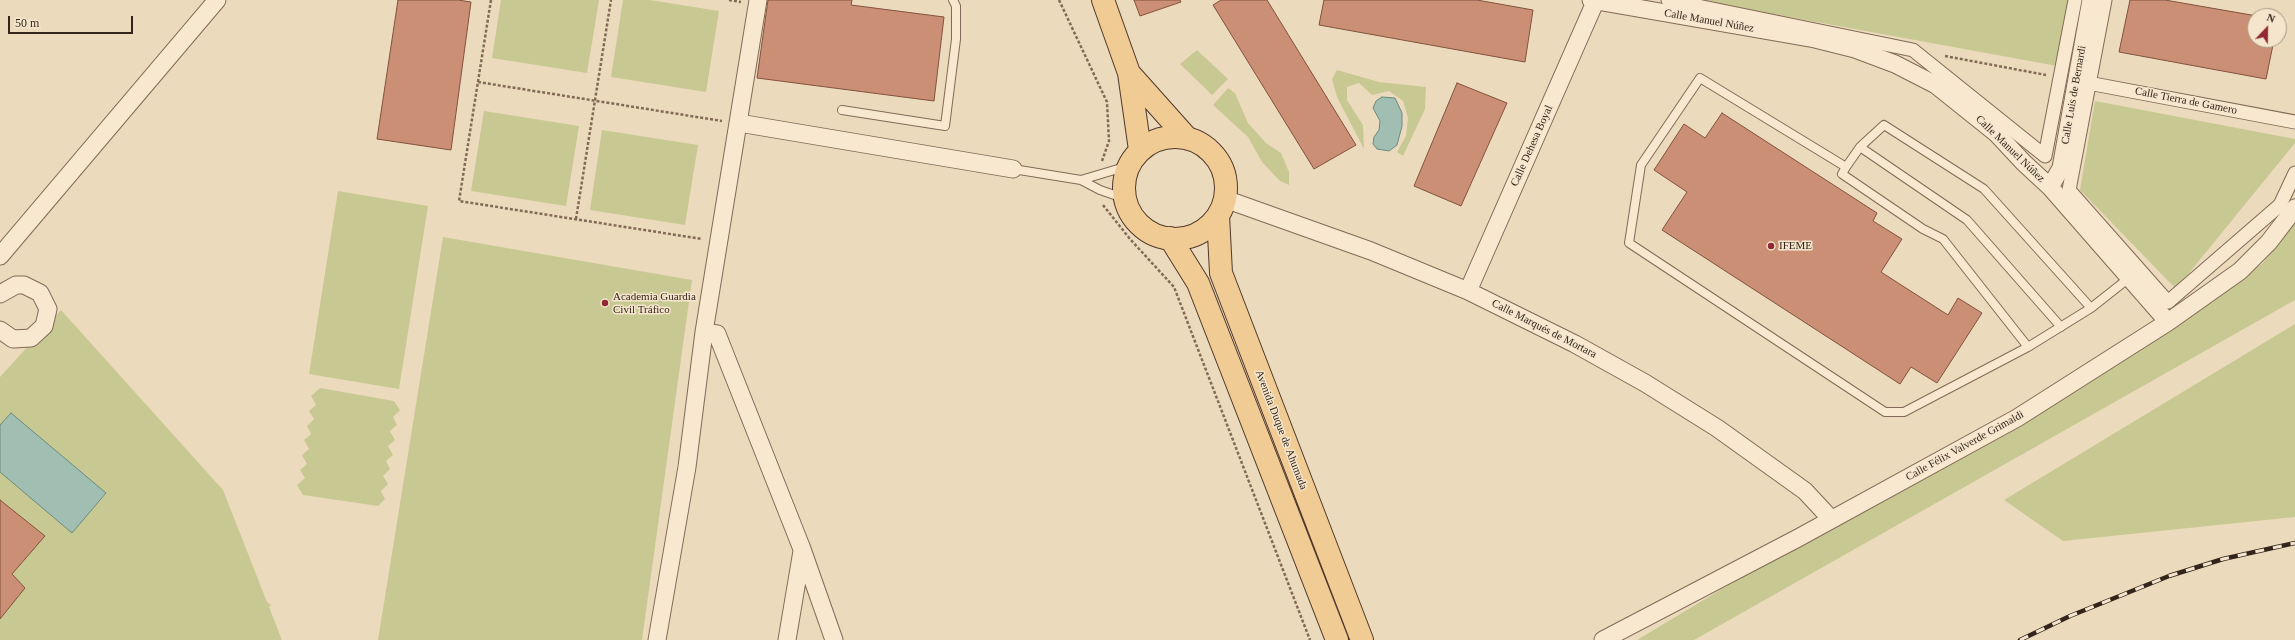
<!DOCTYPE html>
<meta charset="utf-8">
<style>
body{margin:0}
#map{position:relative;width:2295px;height:640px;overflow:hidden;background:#ecdabd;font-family:Georgia,serif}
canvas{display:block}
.north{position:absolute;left:2247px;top:8px;width:40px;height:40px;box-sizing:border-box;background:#f4e5cc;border:1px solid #a79885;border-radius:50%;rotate:22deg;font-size:11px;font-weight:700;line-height:16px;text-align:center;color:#33251b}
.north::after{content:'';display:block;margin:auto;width:14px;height:18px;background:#912833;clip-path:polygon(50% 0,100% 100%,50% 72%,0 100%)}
.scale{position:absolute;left:8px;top:16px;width:125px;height:18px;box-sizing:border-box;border:2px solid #33251b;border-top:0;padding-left:5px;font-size:12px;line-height:14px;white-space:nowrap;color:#33251b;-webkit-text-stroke:3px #f4e5cc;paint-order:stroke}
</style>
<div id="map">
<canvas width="2295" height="640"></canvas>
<div class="north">N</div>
<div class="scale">50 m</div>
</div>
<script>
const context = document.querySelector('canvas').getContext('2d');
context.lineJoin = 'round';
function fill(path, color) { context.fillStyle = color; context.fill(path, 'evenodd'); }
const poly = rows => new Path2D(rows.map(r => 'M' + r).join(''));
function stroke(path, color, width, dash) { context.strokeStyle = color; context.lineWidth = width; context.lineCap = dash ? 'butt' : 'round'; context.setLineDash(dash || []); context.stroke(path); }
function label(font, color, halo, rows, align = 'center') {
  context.font = font + ' Georgia,serif'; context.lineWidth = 3; context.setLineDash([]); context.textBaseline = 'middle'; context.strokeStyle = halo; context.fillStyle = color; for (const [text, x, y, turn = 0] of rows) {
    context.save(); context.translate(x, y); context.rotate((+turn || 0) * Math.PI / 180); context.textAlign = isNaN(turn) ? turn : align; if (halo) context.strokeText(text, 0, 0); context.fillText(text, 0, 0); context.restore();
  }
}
const green = poly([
 [501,0,599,0,587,73,492,58],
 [623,0,650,0,719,11,706,92,611,77],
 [1696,0,2070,0,2057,66],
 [1197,50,1228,79,1212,95,1180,64],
 [1337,70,1379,82,1426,87,1425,109,1403,156,1397,152,1406,136,1408,118,1403,101,1389,91,1372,95,1359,83,1347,87,1347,100,1363,125,1364,149,1337,97,1332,79],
 [1228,88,1235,93,1248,123,1266,143,1281,153,1289,172,1289,185,1280,181,1262,162,1248,137,1213,105],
 [2095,101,2295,139,2295,143,2176,289,2080,190],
 [484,111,579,126,566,206,471,191],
 [602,130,698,145,685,225,590,210],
 [338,191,428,206,399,389,309,374],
 [2295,222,2295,300,1694,640,1637,640,2262,264],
 [443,237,692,280,642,640,378,640],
 [61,310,223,490,267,602,271,605,269,607,282,640,0,640,0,377],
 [2295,324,2295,517,2063,541,2004,500],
 [320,388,394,401,400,410,393,417,397,425,390,431,395,440,388,446,393,455,386,461,390,469,383,476,388,484,381,491,385,499,378,506,303,495,297,485,305,478,300,470,307,464,302,455,309,449,304,440,311,434,307,426,314,419,309,411,316,405,311,396]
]);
const water = poly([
 [1382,97,1395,98,1402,113,1402,126,1397,145,1389,151,1377,149,1373,144,1374,137,1379,130,1380,121,1373,108,1376,101,1382,97],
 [11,413,106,493,72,533,0,472,0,425,11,413]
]);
const building = poly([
 [398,0,458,0,471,2,451,150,377,139,398,0],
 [768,0,852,0,851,5,944,17,934,101,757,78,768,0],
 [1134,0,1180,0,1181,2,1140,16,1134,0],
 [1221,0,1267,0,1356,145,1314,169,1213,5,1221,0],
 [1324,0,1477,0,1533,10,1525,62,1319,25,1324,0],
 [2130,0,2165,0,2257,16,2255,16,2255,40,2274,40,2266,79,2119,52,2130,0],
 [1457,83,1507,103,1461,206,1414,186,1457,83],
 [1722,113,1877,213,1873,221,1902,239,1881,272,1948,315,1958,298,1982,313,1937,383,1911,367,1900,384,1662,230,1687,192,1654,170,1684,124,1705,138,1722,113],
 [0,500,45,536,12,574,25,588,0,619,0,500]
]);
const path = poly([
 [491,0,459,201,702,239],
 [729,0,741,2],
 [1059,0,1107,102,1109,141,1102,161],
 [1945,56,2046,75],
 [478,82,722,121],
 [1103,205,1130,239,1174,287,1310,640],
 [576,219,611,0]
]);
const service = poly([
 [842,110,945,126,956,39,956,6,953,0],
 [1860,147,1967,220,2061,327],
 [1846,167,1860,147,1884,125,1984,189,2091,308],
 [1013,169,1081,180],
 [1126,199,1100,190,1081,180,1128,166],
 [2028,347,1943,239,1923,229,1842,174,1846,167,1700,78,1641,165,1629,243,1885,412,1904,412,2028,347,2091,308,2129,278]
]);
const pedestrian = poly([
 [1668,0,1913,50,2045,156,2075,0],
 [2105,0,2069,190,2168,302,2280,205,2295,173],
 [2083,82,2295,122]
]);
const minor = poly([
 [1591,0,1815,39,1855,49,1895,64,1936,85,1996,133,2024,163,2050,187,2168,322],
 [739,123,1013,169],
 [2050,187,2061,168,2091,0],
 [1225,199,1371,251,1468,291,1575,344,1645,383,1717,428,1805,491,1831,519],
 [0,256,217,0],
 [1468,291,1596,0],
 [0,294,16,285,24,285,40,293,48,309,44,326,31,338,13,339,0,330],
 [704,332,717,334,802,549,834,640],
 [657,640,687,467,704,332,758,0],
 [787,640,802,551],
 [1603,640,1798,538,2017,418,2168,322,2240,271,2269,242,2295,208]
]);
const primary = poly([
 [1103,0,1129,73,1140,150],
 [1129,73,1187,138],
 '1124 188a51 51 0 1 1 102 0a51 51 0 1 1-102 0Z',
 [1218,215,1221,273,1362,640],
 [1170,238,1198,283,1337,640]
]);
const rail = poly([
 [2020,640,2070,616,2169,576,2223,559,2295,543]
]);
const markers = [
 [1771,246,4,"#912833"],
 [605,303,4,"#912833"]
];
const streetNames = [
 ["Calle Manuel Núñez",1709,21,10],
 ["Calle Luis de Bernardi",2074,95,-80],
 ["Calle Tierra de Gamero",2186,101,11],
 ["Calle Dehesa Boyal",1532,146,-66],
 ["Calle Manuel Núñez",2010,149,44],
 ["Calle Marqués de Mortara",1544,329,27],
 ["Avenida Duque de Ahumada",1281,430,69],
 ["Calle Félix Valverde Grimaldi",1965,446,-29]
];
const poiNames = [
 ["IFEME",1779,246],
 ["Academia Guardia",613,297],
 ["Civil Tráfico",613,310]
];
fill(green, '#c8c992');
fill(water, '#a1beb2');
stroke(water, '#698b7f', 1);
fill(building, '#ca8f74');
stroke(building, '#82523d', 1);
stroke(service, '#836a57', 10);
stroke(pedestrian, '#836a57', 15);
stroke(minor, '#836a57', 19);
stroke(primary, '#51392c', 24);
stroke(path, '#836a57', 2.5, [3, 2]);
stroke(service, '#f8e8d0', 8);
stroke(pedestrian, '#f8e8d0', 13);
stroke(minor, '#f8e8d0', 17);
stroke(primary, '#f0cb94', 22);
stroke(rail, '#33251b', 4.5);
stroke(rail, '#f4e5cc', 3, [9]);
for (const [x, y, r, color] of markers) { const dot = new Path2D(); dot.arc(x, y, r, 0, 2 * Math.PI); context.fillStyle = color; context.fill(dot); stroke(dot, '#f4e5cc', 1.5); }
label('11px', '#33251b', '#f4e5cc', streetNames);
label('11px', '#33251b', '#f4e5cc', poiNames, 'left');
</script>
